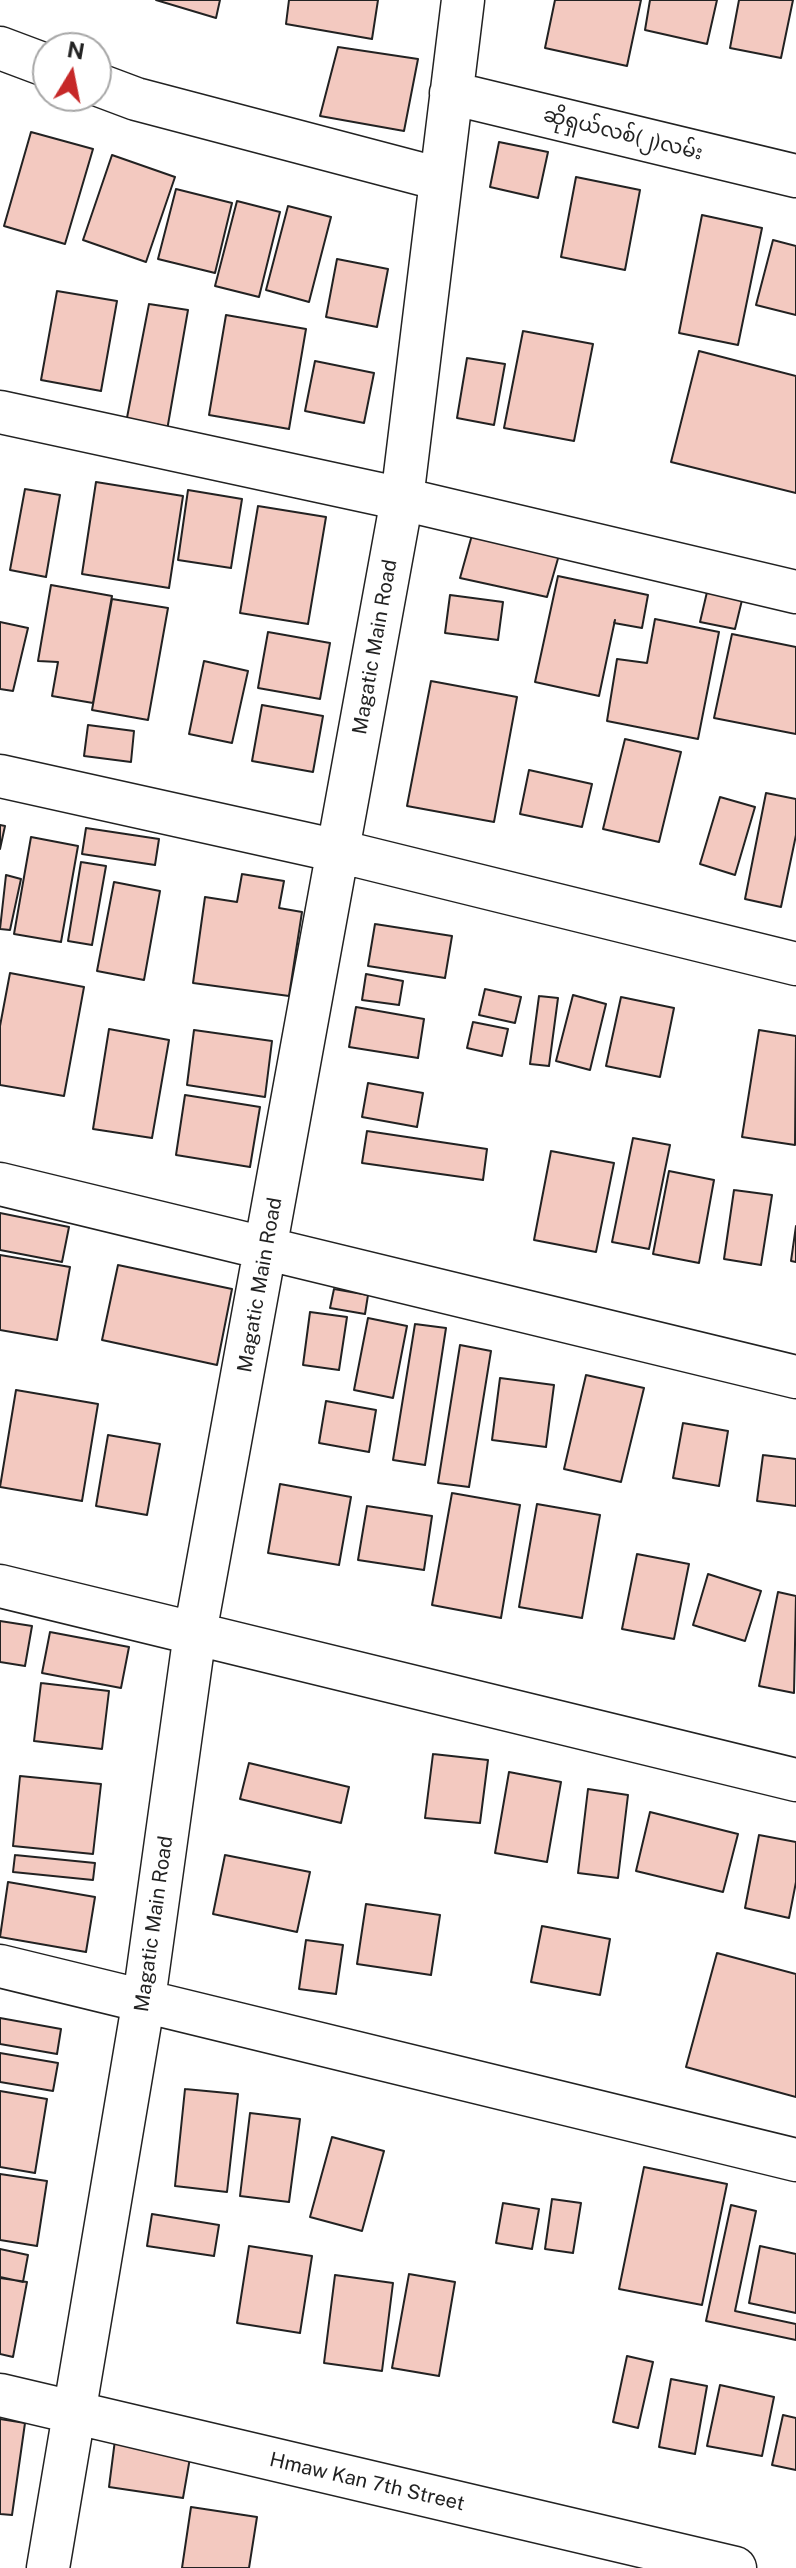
<!DOCTYPE html>
<meta charset="utf-8">
<style>
body{margin:0}
#map{position:relative;width:796px;height:2568px;overflow:hidden;background:#fff;font-family:"Public Sans",sans-serif}
canvas{display:block}
.north{position:absolute;left:32px;top:32px;width:80px;height:80px;box-sizing:border-box;background:#fff;border:2px solid #a7a7a7;border-radius:50%;rotate:10deg;font-size:22px;font-weight:700;line-height:32px;text-align:center;color:#222}
.north::after{content:'';display:block;margin:auto;width:28px;height:36px;background:#c62828;clip-path:polygon(50% 0,100% 100%,50% 72%,0 100%)}
</style>
<div id="map">
<canvas width="796" height="2568"></canvas>
<div class="north">N</div>
</div>
<script>
const context = document.querySelector('canvas').getContext('2d');
context.lineJoin = 'round';
function fill(path, color) { context.fillStyle = color; context.fill(path, 'evenodd'); }
const poly = rows => new Path2D(rows.map(r => 'M' + r).join(''));
function stroke(path, color, width, dash) { context.strokeStyle = color; context.lineWidth = width; context.lineCap = dash ? 'butt' : 'round'; context.setLineDash(dash || []); context.stroke(path); }
function label(font, color, halo, rows, align = 'center') {
  context.font = font + ' "Public Sans","Noto Sans Myanmar",sans-serif'; context.lineWidth = 6; context.setLineDash([]); context.textBaseline = 'middle'; context.strokeStyle = halo; context.fillStyle = color; for (const [text, x, y, turn = 0] of rows) {
    context.save(); context.translate(x, y); context.rotate((+turn || 0) * Math.PI / 180); context.textAlign = isNaN(turn) ? turn : align; if (halo) context.strokeText(text, 0, 0); context.fillText(text, 0, 0); context.restore();
  }
}
const building = poly([
 [156,0,220,0,216,18,156,0],
 [289,0,378,0,372,39,286,24,289,0],
 [555,0,641,0,627,66,545,48,555,0],
 [650,0,717,0,707,44,645,30,650,0],
 [739,0,793,0,781,58,730,48,739,0],
 [338,47,418,59,404,131,320,116,338,47],
 [31,132,93,149,65,244,4,226,31,132],
 [499,142,548,152,538,198,490,187,499,142],
 [112,155,175,177,146,262,83,240,112,155],
 [576,177,640,190,625,270,561,257,576,177],
 [176,189,232,203,215,273,158,259,176,189],
 [237,201,280,212,259,297,215,286,237,201],
 [288,206,331,217,309,302,266,290,288,206],
 [702,215,762,228,738,345,679,333,702,215],
 [773,240,796,246,796,315,756,305,773,240],
 [337,259,388,269,377,327,326,317,337,259],
 [57,291,117,301,101,391,41,380,57,291],
 [149,304,188,310,166,436,125,428,149,304],
 [226,315,306,329,289,429,209,415,226,315],
 [523,331,593,344,574,441,504,428,523,331],
 [699,351,796,376,796,493,671,462,699,351],
 [467,358,505,364,494,425,457,418,467,358],
 [315,361,374,373,364,423,305,411,315,361],
 [96,482,183,496,169,588,82,574,96,482],
 [25,489,60,495,46,577,10,570,25,489],
 [188,490,242,499,231,568,178,560,188,490],
 [258,506,326,517,308,624,240,613,258,506],
 [472,535,559,555,547,597,460,578,472,535],
 [558,576,648,595,642,628,614,623,615,620,599,696,535,682,558,576],
 [51,585,112,596,93,703,52,696,58,662,38,661,51,585],
 [707,592,742,600,735,629,700,622,707,592],
 [450,595,503,602,498,640,445,633,450,595],
 [112,599,168,608,148,720,92,710,112,599],
 [655,619,719,632,698,739,607,721,617,659,647,663,655,619],
 [0,622,28,628,13,691,0,689,0,622],
 [268,632,330,643,320,699,258,688,268,632],
 [732,634,796,647,796,734,714,718,732,634],
 [204,661,248,671,232,743,189,734,204,661],
 [431,681,517,697,494,822,407,806,431,681],
 [262,705,323,716,313,772,252,761,262,705],
 [88,725,134,731,131,762,84,756,88,725],
 [625,739,681,752,659,842,603,829,625,739],
 [529,770,592,784,582,827,520,814,529,770],
 [766,793,796,799,796,835,781,907,745,899,766,793],
 [720,797,755,807,735,875,700,864,720,797],
 [0,825,5,826,0,849,0,825],
 [86,828,159,839,155,865,82,854,86,828],
 [31,837,78,846,61,942,14,934,31,837],
 [81,862,106,866,92,945,68,941,81,862],
 [242,874,284,881,279,908,302,912,289,996,193,983,205,897,237,902,242,874],
 [6,875,21,879,10,930,0,929,6,875],
 [114,882,160,891,144,980,97,971,114,882],
 [375,924,452,936,445,978,368,966,375,924],
 [10,973,84,987,64,1096,0,1085,0,1026,10,973],
 [366,974,403,981,399,1005,362,1000,366,974],
 [485,989,521,997,515,1023,479,1015,485,989],
 [573,995,606,1004,590,1070,556,1061,573,995],
 [539,996,558,998,549,1066,530,1064,539,996],
 [621,997,674,1008,660,1077,606,1066,621,997],
 [356,1007,424,1019,418,1058,349,1047,356,1007],
 [473,1022,508,1029,502,1056,467,1048,473,1022],
 [109,1029,169,1040,152,1138,93,1129,109,1029],
 [194,1030,272,1041,265,1097,187,1085,194,1030],
 [759,1030,796,1036,795,1145,742,1137,759,1030],
 [368,1083,423,1093,417,1127,362,1117,368,1083],
 [185,1095,260,1107,250,1167,176,1155,185,1095],
 [367,1131,487,1149,483,1180,362,1163,367,1131],
 [633,1138,670,1145,649,1249,612,1242,633,1138],
 [551,1151,614,1163,596,1252,534,1240,551,1151],
 [669,1171,714,1180,699,1263,653,1254,669,1171],
 [734,1190,772,1195,761,1265,724,1259,734,1190],
 [0,1213,69,1227,62,1262,0,1250,0,1213],
 [796,1226,796,1262,791,1261,796,1226],
 [0,1255,70,1267,57,1340,0,1330,0,1255],
 [118,1265,232,1289,217,1365,102,1340,118,1265],
 [334,1289,368,1295,365,1314,330,1308,334,1289],
 [310,1312,347,1317,339,1370,303,1365,310,1312],
 [368,1318,407,1326,393,1398,354,1390,368,1318],
 [415,1324,446,1328,425,1465,393,1460,415,1324],
 [460,1345,491,1351,469,1487,438,1483,460,1345],
 [586,1375,644,1388,621,1482,564,1469,586,1375],
 [500,1378,554,1385,546,1447,492,1440,500,1378],
 [16,1390,98,1404,82,1501,0,1487,16,1390],
 [326,1401,376,1410,369,1452,319,1443,326,1401],
 [683,1423,728,1431,719,1486,673,1478,683,1423],
 [108,1435,160,1444,147,1515,96,1506,108,1435],
 [763,1455,796,1459,796,1506,757,1501,763,1455],
 [280,1484,351,1497,339,1565,268,1553,280,1484],
 [452,1493,520,1505,501,1618,432,1605,452,1493],
 [537,1504,600,1515,582,1618,519,1607,537,1504],
 [367,1506,432,1516,424,1570,358,1560,367,1506],
 [637,1554,689,1564,674,1639,622,1629,637,1554],
 [708,1574,761,1591,745,1641,693,1625,708,1574],
 [778,1592,796,1596,794,1693,759,1686,778,1592],
 [0,1621,32,1626,25,1666,0,1662,0,1621],
 [50,1632,129,1647,121,1688,42,1673,50,1632],
 [41,1683,109,1691,102,1749,34,1741,41,1683],
 [433,1754,488,1760,480,1823,425,1818,433,1754],
 [249,1763,349,1787,341,1823,240,1799,249,1763],
 [509,1772,561,1782,547,1862,495,1853,509,1772],
 [20,1776,101,1784,93,1854,13,1846,20,1776],
 [588,1789,628,1795,618,1878,578,1873,588,1789],
 [650,1812,738,1834,723,1892,636,1871,650,1812],
 [759,1835,796,1842,796,1882,789,1918,745,1908,759,1835],
 [15,1855,95,1863,93,1880,13,1872,15,1855],
 [225,1855,310,1872,297,1932,213,1914,225,1855],
 [8,1882,95,1897,86,1952,0,1937,8,1882],
 [366,1904,440,1915,431,1975,357,1964,366,1904],
 [542,1926,610,1939,600,1995,531,1982,542,1926],
 [306,1940,343,1945,336,1994,299,1989,306,1940],
 [717,1953,796,1974,796,2097,686,2067,717,1953],
 [0,2018,61,2029,57,2054,0,2044,0,2018],
 [0,2053,58,2063,53,2091,0,2082,0,2053],
 [185,2089,238,2094,227,2192,175,2186,185,2089],
 [0,2091,47,2099,35,2173,0,2167,0,2091],
 [250,2113,300,2119,289,2202,240,2196,250,2113],
 [332,2137,384,2151,362,2231,310,2217,332,2137],
 [644,2167,727,2184,702,2305,619,2289,644,2167],
 [0,2174,47,2181,37,2246,0,2240,0,2174],
 [552,2199,581,2203,573,2253,545,2249,552,2199],
 [503,2203,539,2209,532,2249,496,2243,503,2203],
 [731,2205,756,2211,735,2311,796,2324,796,2340,706,2321,731,2205],
 [152,2214,219,2225,214,2256,147,2246,152,2214],
 [249,2246,312,2256,300,2333,237,2323,249,2246],
 [760,2246,796,2254,796,2313,749,2303,760,2246],
 [0,2249,28,2255,23,2282,0,2277,0,2249],
 [409,2274,455,2282,439,2376,392,2368,409,2274],
 [335,2275,393,2283,382,2371,324,2363,335,2275],
 [0,2278,27,2282,13,2357,0,2354,0,2278],
 [627,2356,653,2362,638,2428,613,2422,627,2356],
 [671,2379,707,2386,695,2454,659,2447,671,2379],
 [720,2385,774,2397,762,2456,707,2446,720,2385],
 [783,2415,796,2418,796,2470,772,2465,783,2415],
 [0,2419,25,2423,12,2515,0,2514,0,2419],
 [115,2440,191,2452,183,2498,109,2487,115,2440],
 [191,2507,257,2517,249,2568,182,2568,191,2507]
]);
const street = poly([
 [0,48,48,66],
 [96,84,136,99,440,179],
 [451,93,796,176],
 [0,412,402,499,796,592],
 [0,776,338,851,796,964],
 [0,1184,796,1377],
 [0,1586,796,1780],
 [0,1966,796,2160],
 [0,2395,735,2568],
 [48,2568,144,1999,195,1633,402,499,463,0]
]);
const streetNames = [
 ["ဆိုရှယ်လစ်(၂)လမ်း",623,134,14],
 ["Magatic Main Road",375,647,-80],
 ["Magatic Main Road",260,1285,-80],
 ["Magatic Main Road",154,1924,-82],
 ["Hmaw Kan 7th Street",367,2482,13]
];
fill(building, '#f3c9c0');
stroke(building, '#222', 2);
stroke(street, '#222', 45);
stroke(street, '#fff', 42);
label('20px', '#222', '#fff', streetNames);
</script>
